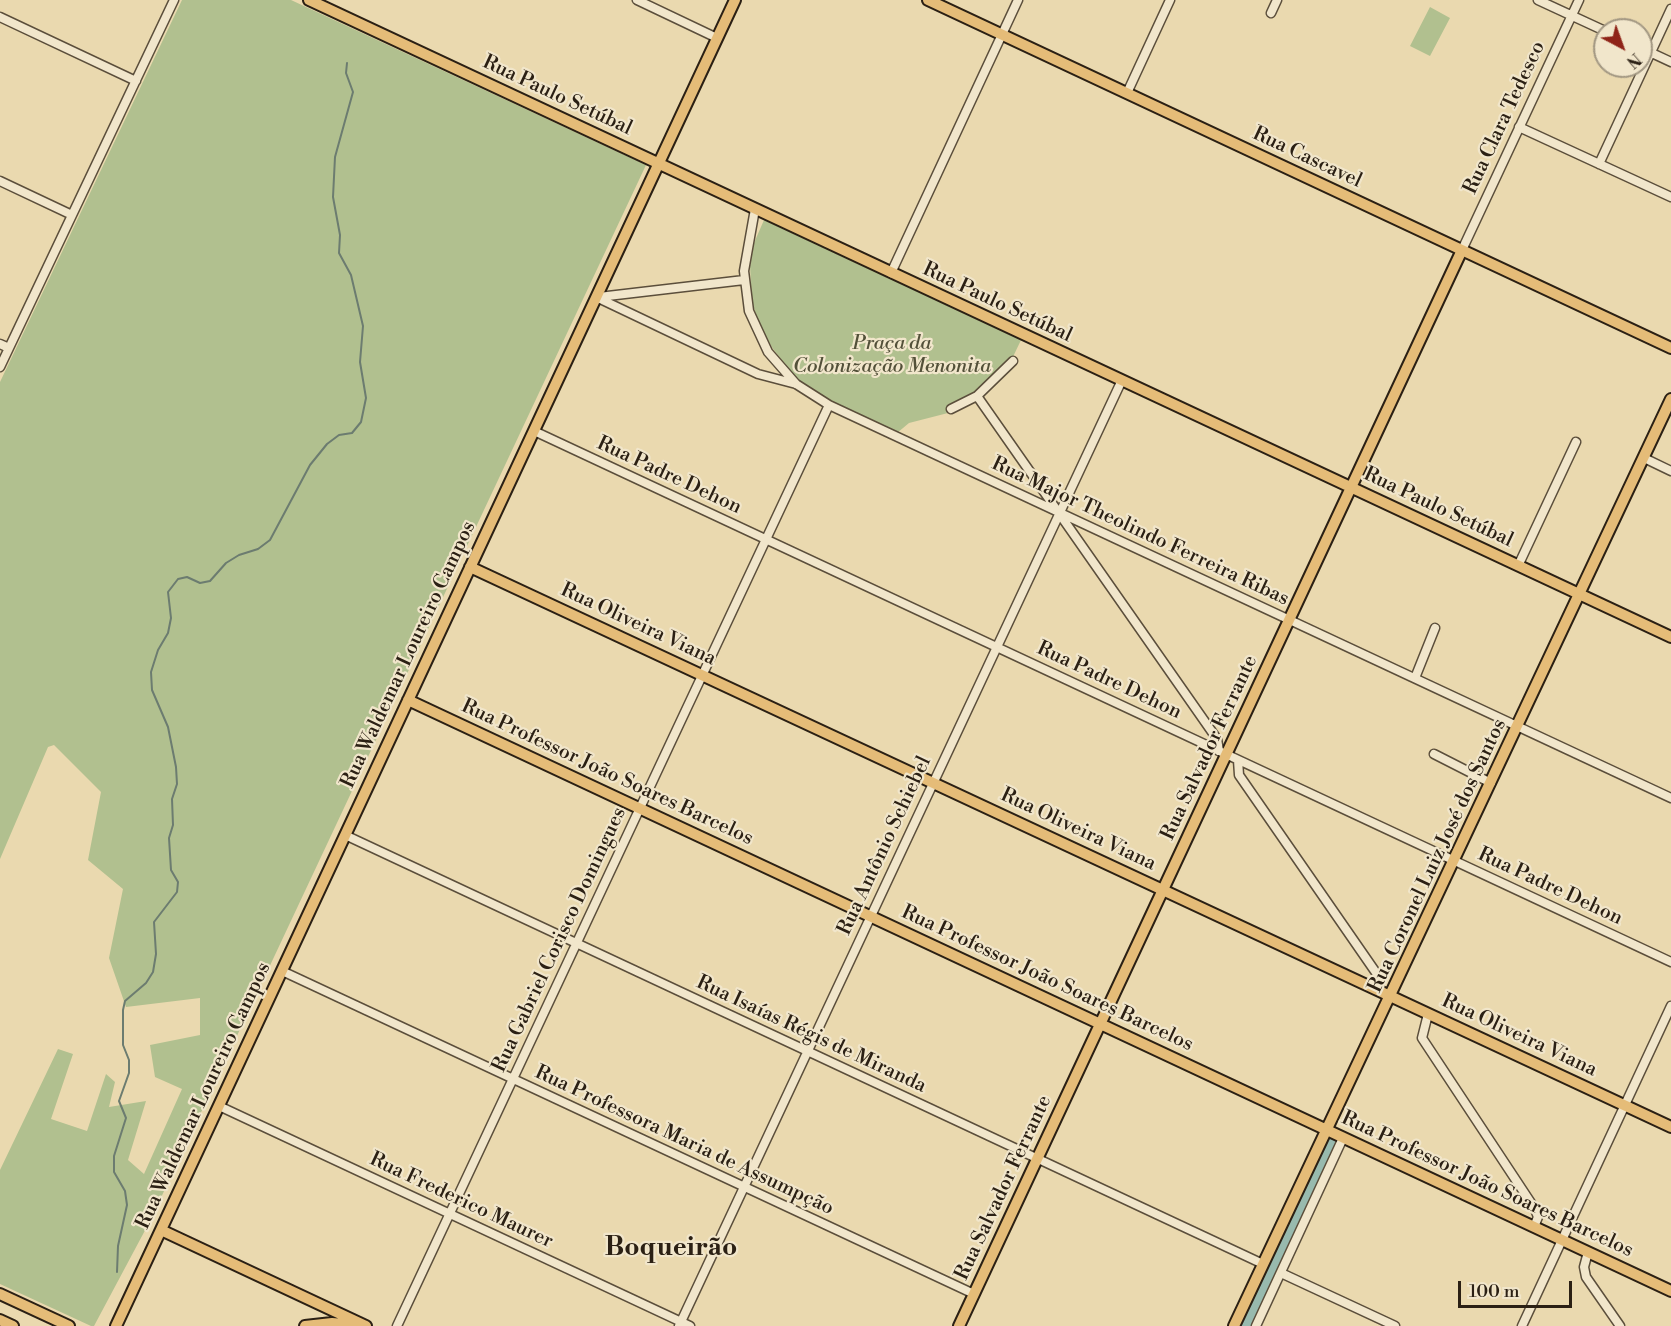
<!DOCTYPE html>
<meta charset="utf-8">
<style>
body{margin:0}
#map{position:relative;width:1671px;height:1326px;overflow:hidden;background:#ead9af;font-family:"Libre Bodoni",serif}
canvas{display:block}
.north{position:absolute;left:1593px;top:18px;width:60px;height:60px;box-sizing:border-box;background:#f1e6cb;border:2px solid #a29782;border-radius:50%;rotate:139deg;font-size:16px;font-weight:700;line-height:24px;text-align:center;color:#2b2014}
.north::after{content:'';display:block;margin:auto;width:21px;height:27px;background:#8f2418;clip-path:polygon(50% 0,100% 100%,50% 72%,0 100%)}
.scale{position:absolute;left:1458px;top:1281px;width:114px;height:27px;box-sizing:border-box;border:3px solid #2b2014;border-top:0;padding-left:8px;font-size:18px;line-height:21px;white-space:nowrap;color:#2b2014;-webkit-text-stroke:4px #f1e6cb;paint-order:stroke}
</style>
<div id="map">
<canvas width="1671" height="1326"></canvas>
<div class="north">N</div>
<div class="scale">100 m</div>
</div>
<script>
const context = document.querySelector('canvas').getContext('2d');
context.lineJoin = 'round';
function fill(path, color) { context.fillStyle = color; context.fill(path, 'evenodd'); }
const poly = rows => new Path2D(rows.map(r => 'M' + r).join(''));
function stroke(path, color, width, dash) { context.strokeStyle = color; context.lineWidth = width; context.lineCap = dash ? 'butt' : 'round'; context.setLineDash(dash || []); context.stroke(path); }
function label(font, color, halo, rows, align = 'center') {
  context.font = font + ' "Libre Bodoni",serif'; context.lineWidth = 4.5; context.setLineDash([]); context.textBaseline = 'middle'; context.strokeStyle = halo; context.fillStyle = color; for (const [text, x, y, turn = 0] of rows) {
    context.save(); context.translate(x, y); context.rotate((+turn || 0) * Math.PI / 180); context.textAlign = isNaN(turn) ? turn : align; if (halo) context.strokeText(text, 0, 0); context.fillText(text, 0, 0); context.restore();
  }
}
const green = poly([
 [182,0,291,0,646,165,150,1221,94,1326,91,1326,0,1284,0,1170,58,1049,73,1054,51,1119,87,1131,106,1074,115,1082,109,1107,146,1101,128,1160,144,1174,182,1089,155,1077,150,1045,200,1035,200,998,126,1007,109,958,123,889,88,860,101,792,54,745,48,747,0,859,0,382],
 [1430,7,1450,18,1430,56,1410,46],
 [764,220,1021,340,1011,361,988,384,962,402,947,408,948,413,909,423,897,433,830,401,798,381,773,349,759,326,752,301,750,266,754,243]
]);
const stream = poly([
 [117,1272,118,1246,127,1205,125,1191,114,1172,114,1156,126,1118,119,1101,129,1073,129,1060,123,1045,123,1010,125,1001,146,983,153,972,156,954,154,922,177,892,178,882,171,870,169,838,173,825,172,799,177,784,176,767,168,727,152,690,151,672,158,650,168,633,171,618,168,592,178,579,187,577,200,583,210,581,226,563,239,555,258,549,270,540,310,465,327,444,339,435,352,433,361,422,366,398,360,362,363,326,351,275,339,253,340,235,333,197,335,157,353,92,346,73,347,63]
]);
const river = poly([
 [1245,1326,1331,1144]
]);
const minor = poly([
 [637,0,717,38],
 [1538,0,1605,31],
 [1271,13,1277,0],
 [0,17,136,81],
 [1641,48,1671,62],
 [1127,93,1170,0],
 [1519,127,1671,197],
 [1599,164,1671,9],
 [0,181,72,215],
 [755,209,744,271,749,311,768,352,796,384],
 [1462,250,1579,0],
 [891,273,1018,0],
 [596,297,758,374,796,384,829,405,1671,798],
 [599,297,744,280],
 [0,344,9,348],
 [0,367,174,0],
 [977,396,1217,739,1219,751],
 [951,409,977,396,1013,361],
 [534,431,1671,962],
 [1644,458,1671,471],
 [1518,566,1576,442],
 [1415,678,1435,628],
 [1434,754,1491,783],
 [1238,760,1239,775,1379,977,1377,990],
 [345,835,1263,1264],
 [282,971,974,1294],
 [1428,1014,1422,1038,1535,1209,1538,1217,1534,1227],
 [219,1106,690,1326],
 [1588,1252,1584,1267,1586,1277,1620,1326],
 [1281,1273,1395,1326],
 [397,1326,829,405],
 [679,1326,1122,380],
 [1256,1326,1343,1138],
 [1522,1326,1671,1006]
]);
const major = poly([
 [309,0,1671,637],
 [928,0,1671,348],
 [470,567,1671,1127],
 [408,700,1671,1291],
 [161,1230,366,1326],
 [0,1294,69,1326],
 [0,1320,13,1326],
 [116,1326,735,0],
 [305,1326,332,1323,355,1325],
 [959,1326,1462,250],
 [1234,1326,1671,399]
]);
const streetNames = [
 ["Rua Paulo Setúbal",557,96,25],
 ["Rua Clara Tedesco",1505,118,-65],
 ["Rua Cascavel",1307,158,25],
 ["Rua Paulo Setúbal",997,303,25],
 ["Rua Padre Dehon",669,476,25],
 ["Rua Paulo Setúbal",1438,508,25],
 ["Rua Major Theolindo Ferreira Ribas",1140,532,25],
 ["Rua Oliveira Viana",638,625,25],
 ["Rua Waldemar Loureiro Campos",409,655,-65],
 ["Rua Padre Dehon",1109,681,25],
 ["Rua Salvador Ferrante",1210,748,-65],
 ["Rua Professor João Soares Barcelos",607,773,25],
 ["Rua Oliveira Viana",1078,830,25],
 ["Rua Antônio Schiebel",885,846,-65],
 ["Rua Coronel Luiz José dos Santos",1438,856,-65],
 ["Rua Padre Dehon",1550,887,25],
 ["Rua Gabriel Corisco Domingues",560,940,-65],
 ["Rua Professor João Soares Barcelos",1047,979,25],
 ["Rua Isaías Régis de Miranda",811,1035,25],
 ["Rua Oliveira Viana",1519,1036,25],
 ["Rua Waldemar Loureiro Campos",204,1096,-65],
 ["Rua Professora Maria de Assumpção",684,1141,25],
 ["Rua Professor João Soares Barcelos",1487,1185,25],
 ["Rua Salvador Ferrante",1004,1188,-65],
 ["Rua Frederico Maurer",461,1201,25]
];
const parkNames = [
 ["Praça da",892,344],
 ["Colonização Menonita",892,367]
];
const districtNames = [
 ["Boqueirão",671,1249]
];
fill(green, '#b1c08f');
stroke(stream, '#6c7c70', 2);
stroke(river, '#98baae', 14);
stroke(minor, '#5b4e3b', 11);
stroke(major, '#2b2014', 14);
stroke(minor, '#f1e6cb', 8);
stroke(major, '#e5bc78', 10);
label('20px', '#2b2014', '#f1e6cb', streetNames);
label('italic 20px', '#535039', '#f1e6cb', parkNames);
label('bold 26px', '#2b2014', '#f1e6cb', districtNames);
</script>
